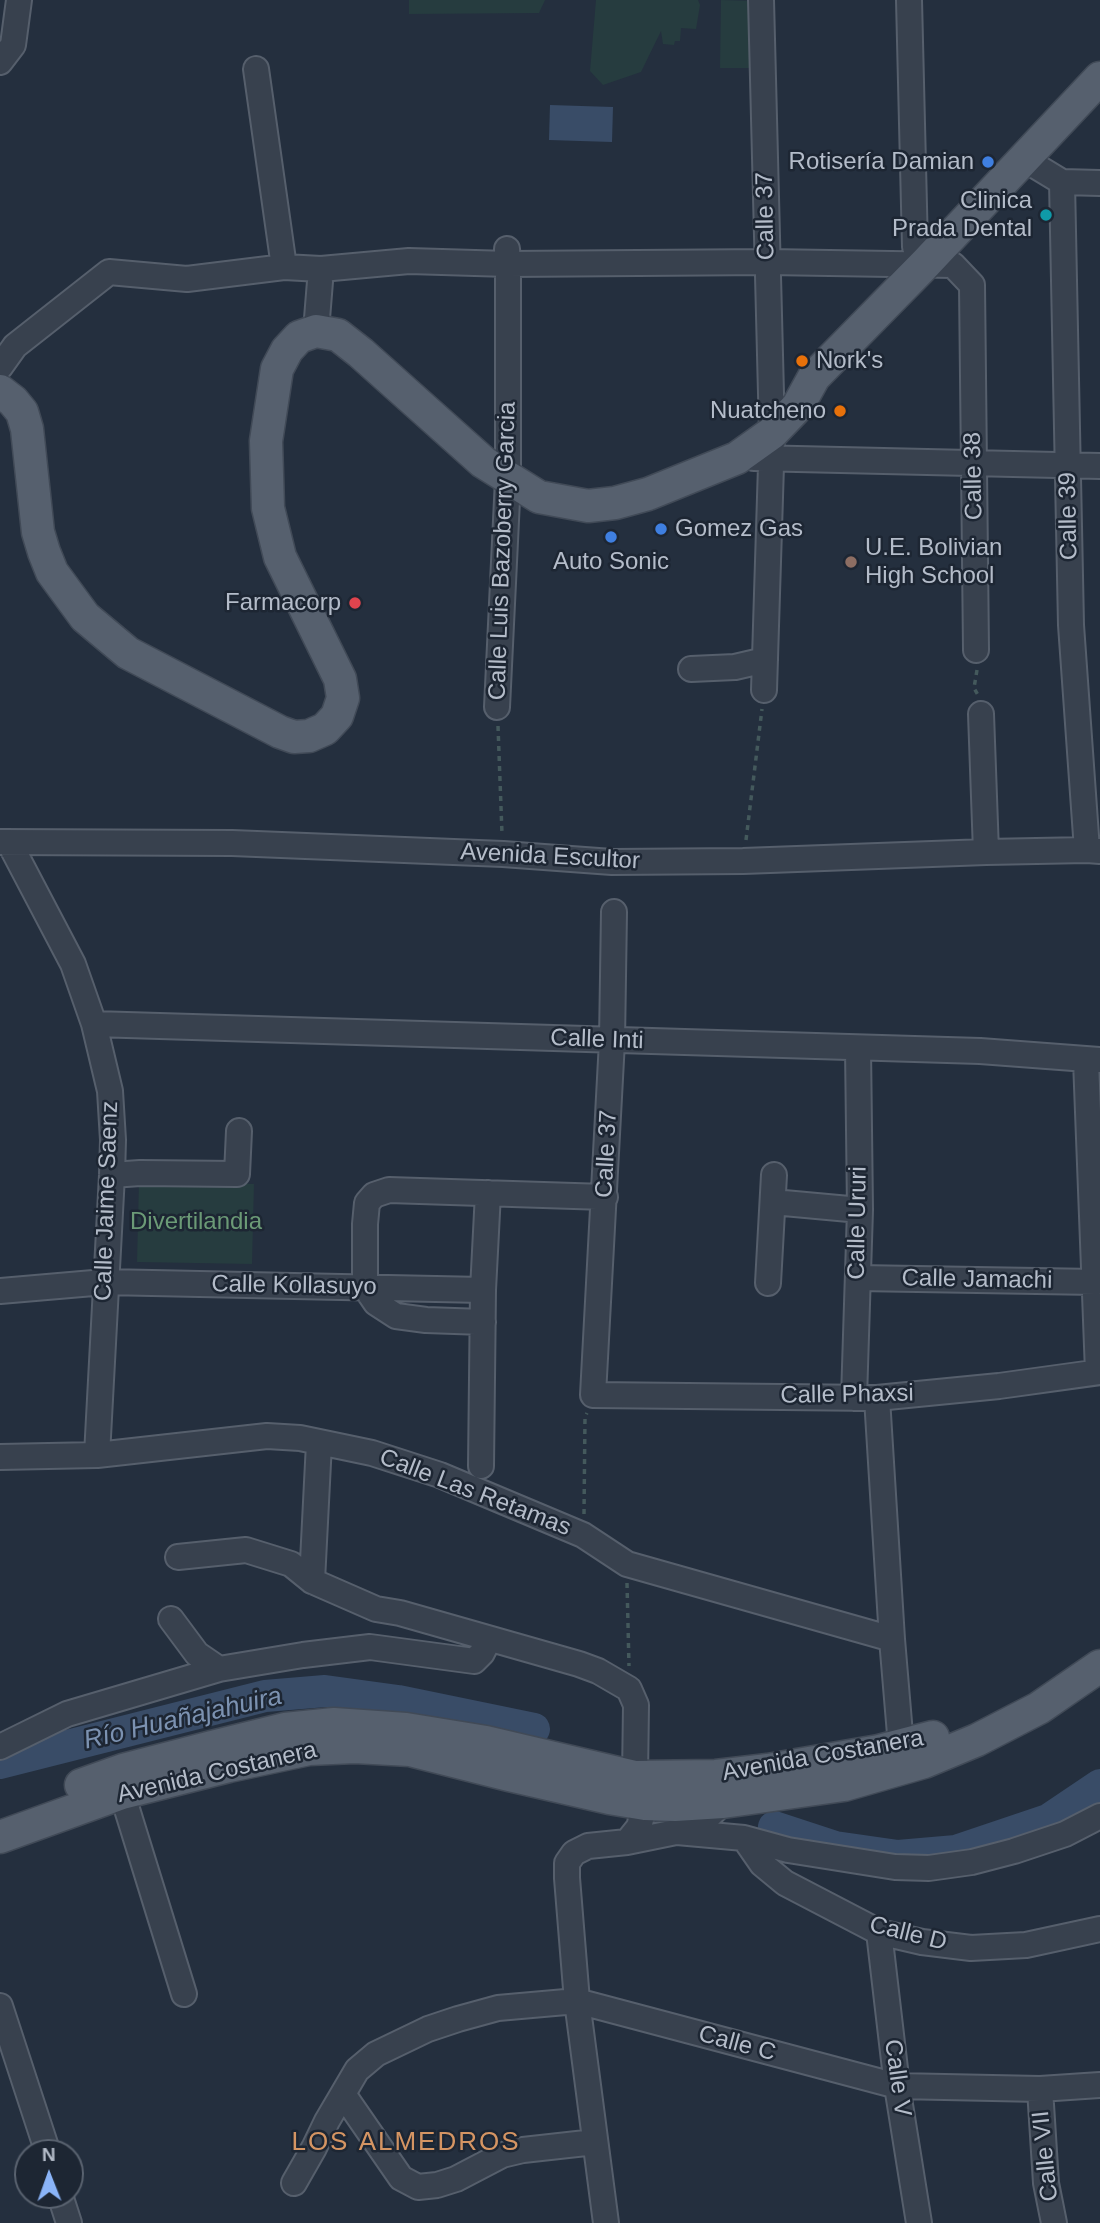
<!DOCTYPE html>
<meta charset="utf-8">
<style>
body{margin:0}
#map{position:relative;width:1100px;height:2223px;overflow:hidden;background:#242f3e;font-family:Arial,sans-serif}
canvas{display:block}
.north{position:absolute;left:14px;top:2139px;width:70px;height:70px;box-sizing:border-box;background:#1d2633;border:2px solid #59626f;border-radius:50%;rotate:359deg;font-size:19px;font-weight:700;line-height:28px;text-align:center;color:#b4bcc9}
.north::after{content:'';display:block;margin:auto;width:24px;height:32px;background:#8ab4f8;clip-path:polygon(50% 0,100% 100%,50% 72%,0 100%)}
</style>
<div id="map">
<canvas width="1100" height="2223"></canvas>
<div class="north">N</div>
</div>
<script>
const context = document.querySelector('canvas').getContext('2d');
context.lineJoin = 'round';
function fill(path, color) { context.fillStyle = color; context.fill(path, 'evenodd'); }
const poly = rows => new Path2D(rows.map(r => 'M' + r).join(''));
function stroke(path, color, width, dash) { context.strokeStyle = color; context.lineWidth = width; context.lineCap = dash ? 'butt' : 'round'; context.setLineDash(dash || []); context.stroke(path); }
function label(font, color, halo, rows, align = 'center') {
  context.font = font + ' Arial,sans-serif'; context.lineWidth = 5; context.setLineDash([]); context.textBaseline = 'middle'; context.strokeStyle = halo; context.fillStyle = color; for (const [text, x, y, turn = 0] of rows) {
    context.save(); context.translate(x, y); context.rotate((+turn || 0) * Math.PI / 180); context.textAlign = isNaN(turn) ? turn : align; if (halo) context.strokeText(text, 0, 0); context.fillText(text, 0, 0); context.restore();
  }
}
const green = poly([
 [409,0,545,0,539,13,409,14],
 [596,0,698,0,700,5,696,29,681,28,680,41,675,41,674,45,663,44,661,31,641,72,603,85,590,71],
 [721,0,757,1,756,68,720,68],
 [139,1181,254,1184,252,1264,137,1262]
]);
const water = poly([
 [550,105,613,107,612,142,549,140]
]);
const river = poly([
 [0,1763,265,1696,325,1691,398,1701,534,1729],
 [774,1827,835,1847,898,1856,956,1851,1048,1820,1100,1785]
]);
const path = poly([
 [977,670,974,688,978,695],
 [498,726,502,834],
 [746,840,762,709],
 [584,1514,585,1417,587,1413],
 [627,1583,629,1666]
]);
const minor = poly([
 [761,0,772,433,764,690],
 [909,0,915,247,926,263],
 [0,62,13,45,19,0],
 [256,69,284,267],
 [1024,159,1062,182,1100,183],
 [1062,182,1071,625,1087,850],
 [316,331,321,269],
 [0,367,15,346,109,272,187,279,284,267,321,269,409,261,508,264,768,262,953,265,972,285,976,650],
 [754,458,1100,466],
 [691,669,735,667,765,660],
 [497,707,508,479,508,264,507,249],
 [981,714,986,852],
 [0,842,232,843,503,854,612,862,743,861,986,852,1087,850,1100,851],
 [9,842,73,964,94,1024,110,1091,113,1140,112,1175,97,1455],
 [614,912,612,1041,593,1395,877,1398,999,1386,1100,1372],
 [94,1024,980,1051,1100,1060],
 [1086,1060,1098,1372],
 [112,1175,140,1173,237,1174,239,1131],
 [773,1202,860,1210],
 [858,1278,1096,1282],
 [768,1283,774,1175],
 [0,1291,105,1282,483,1290],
 [483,1322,426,1320,396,1316,376,1303,365,1287,365,1224,367,1203,374,1195,389,1190,605,1197],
 [854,1398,860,1210,858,1048],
 [877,1398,892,1639,901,1746],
 [0,1457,97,1455,267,1436,300,1438,372,1453,440,1475,583,1535,627,1564,892,1639],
 [481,1466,483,1290,488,1193],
 [178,1557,246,1550,291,1564,312,1581,376,1609,400,1613,579,1664,598,1671,629,1689,636,1705,635,1777,644,1796,645,1804,639,1827,627,1842],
 [312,1581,319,1443],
 [171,1619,197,1654,219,1669],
 [0,1747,67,1714,219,1669,303,1655,370,1647,474,1661,482,1653,489,1639],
 [122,1793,184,1994],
 [677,1832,744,1838,788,1850,895,1867,929,1868,972,1862,1014,1851,1065,1834,1100,1816],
 [744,1838,762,1864,785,1883,879,1932,922,1942,971,1948,1026,1945,1100,1929],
 [879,1932,897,2086,919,2223],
 [0,2006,48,2153],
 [1040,2089,1046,2183,1054,2223],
 [343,2094,401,2178,418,2187,437,2185,456,2179,502,2155,523,2150,595,2142],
 [294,2183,314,2148,327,2121,357,2070,376,2054,428,2029,458,2019,498,2008,577,2001,897,2086,1040,2089,1100,2085],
 [60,2195,69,2223],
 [606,2223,577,2001,567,1878,567,1863,574,1853,588,1846,627,1842,676,1832,711,1814,723,1802]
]);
const major = poly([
 [0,391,13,401,22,412,27,429,38,532,44,552,52,572,85,617,128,653,280,732,294,737,309,736,325,729,337,716,343,698,340,679,280,557,268,508,266,441,277,369,287,350,299,337,316,331,338,335,361,353,483,462,539,497,588,506,615,503,648,494,737,458,772,433,798,406,814,377,926,263,1100,78],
 [81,1785,123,1770,212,1747,285,1729,334,1724,406,1729,486,1742,635,1777,716,1776,768,1770,879,1751,933,1737],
 [0,1837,122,1793,229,1766,309,1749,355,1747,410,1750,509,1775,609,1798,645,1804,675,1805,723,1802,844,1785,924,1762,977,1740,1039,1708,1100,1666]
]);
const markers = [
 [988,162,7,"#3f7fe0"],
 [1046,215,7,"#0f9aa8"],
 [802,361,7,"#e8710a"],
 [840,411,7,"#e8710a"],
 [661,529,7,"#3f7fe0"],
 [611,537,7,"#3f7fe0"],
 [851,562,7,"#8d6e63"],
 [355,603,7,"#e0444e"]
];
const poiNames = [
 ["Rotisería Damian",974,162],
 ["Clinica",1032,201],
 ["Prada Dental",1032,229],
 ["Nork's",816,361,"left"],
 ["Nuatcheno",826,411],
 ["Gomez Gas",675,529,"left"],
 ["U.E. Bolivian",865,548,"left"],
 ["High School",865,576,"left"],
 ["Auto Sonic",611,562,"center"],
 ["Farmacorp",341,603]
];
const streetNames = [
 ["Calle 37",766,216,-91],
 ["Calle 38",974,476,-91],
 ["Calle 39",1069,516,-91],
 ["Calle Luis Bazoberry Garcia",503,551,-88],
 ["Avenida Escultor",550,857,3],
 ["Calle Inti",597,1040,2],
 ["Calle 37",607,1154,-87],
 ["Calle Jaime Saenz",107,1201,-88],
 ["Calle Ururi",858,1223,-89],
 ["Calle Jamachi",977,1280,1],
 ["Calle Kollasuyo",294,1286,1],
 ["Calle Phaxsi",847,1395,-1],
 ["Calle Las Retamas",475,1493,21],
 ["Avenida Costanera",823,1756,-10],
 ["Avenida Costanera",217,1773,-13],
 ["Calle D",908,1934,14],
 ["Calle C",737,2044,15],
 ["Calle V",897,2078,82],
 ["Calle VII",1046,2156,-96]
];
const parkNames = [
 ["Divertilandia",196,1222]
];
const waterNames = [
 ["Río Huañajahuira",183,1719,-13]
];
const neighbourhoodNames = [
 ["LOS ALMEDROS",406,2143]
];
fill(green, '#263c3f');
fill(water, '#394c67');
stroke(river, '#394c67', 32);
stroke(minor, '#565f6c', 28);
stroke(major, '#414a57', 35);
stroke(path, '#44595c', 3.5, [5, 5]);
stroke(minor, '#38414e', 24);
stroke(major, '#56606e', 32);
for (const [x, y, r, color] of markers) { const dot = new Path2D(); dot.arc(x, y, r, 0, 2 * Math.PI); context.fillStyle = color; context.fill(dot); stroke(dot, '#1d2633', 2.5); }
label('24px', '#b4bcc9', '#1d2633', poiNames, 'right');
label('24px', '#b4bcc9', '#1d2633', streetNames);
label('24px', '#6b9a76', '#1d2633', parkNames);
label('italic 26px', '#7c92b1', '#1d2633', waterNames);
context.letterSpacing = '2px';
label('26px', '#d59563', '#1d2633', neighbourhoodNames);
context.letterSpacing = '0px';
</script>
